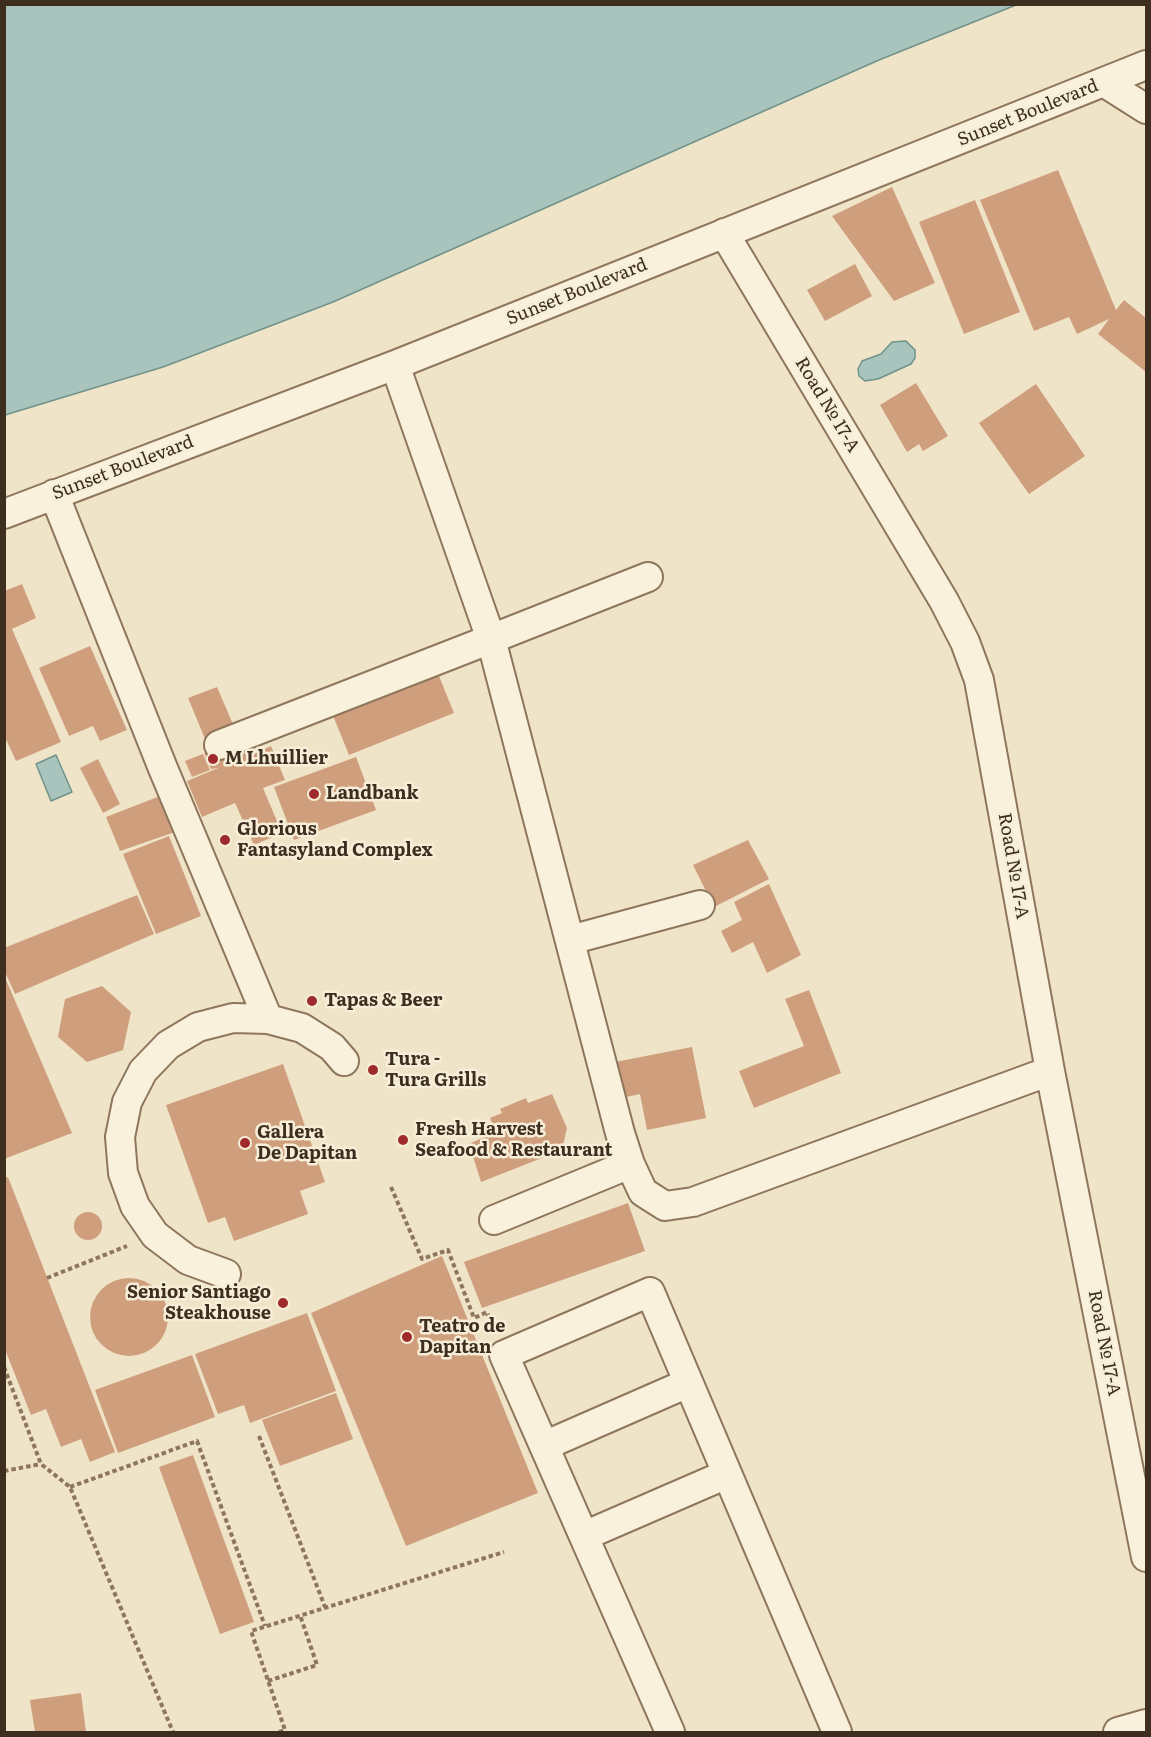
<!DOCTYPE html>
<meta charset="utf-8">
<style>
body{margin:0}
#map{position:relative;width:1151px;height:1737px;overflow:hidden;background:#f0e4c8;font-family:Literata,serif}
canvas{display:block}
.frame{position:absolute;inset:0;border:6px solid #3d2e20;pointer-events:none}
</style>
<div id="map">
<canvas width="1151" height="1737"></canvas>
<div class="frame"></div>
</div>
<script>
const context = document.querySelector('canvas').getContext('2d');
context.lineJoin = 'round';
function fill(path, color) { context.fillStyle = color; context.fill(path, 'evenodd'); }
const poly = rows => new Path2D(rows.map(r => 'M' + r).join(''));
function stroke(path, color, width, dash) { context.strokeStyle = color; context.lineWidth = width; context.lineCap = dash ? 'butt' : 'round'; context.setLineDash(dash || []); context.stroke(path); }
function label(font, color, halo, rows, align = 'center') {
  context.font = font + ' Literata,serif'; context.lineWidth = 5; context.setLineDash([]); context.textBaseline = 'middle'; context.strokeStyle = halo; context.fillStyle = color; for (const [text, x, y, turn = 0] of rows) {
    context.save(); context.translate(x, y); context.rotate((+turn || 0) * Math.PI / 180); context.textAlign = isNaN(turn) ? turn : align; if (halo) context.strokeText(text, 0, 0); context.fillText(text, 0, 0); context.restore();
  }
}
const water = poly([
 [5,4,1016,4,1016,5,879,60,333,302,163,367,5,415,5,4],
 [906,341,915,350,915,358,911,364,878,379,865,381,859,376,858,369,862,361,881,354,892,342,906,341],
 [56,755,72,792,51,801,36,764,56,755]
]);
const building = poly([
 [1058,170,1116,310,1124,300,1146,318,1146,372,1098,334,1109,319,1077,334,1069,317,1034,331,980,200],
 [892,187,935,283,894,301,832,216],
 [975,200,1020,312,964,334,919,222],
 [855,264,872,296,825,321,807,290],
 [916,383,948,436,923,451,919,444,907,452,880,405],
 [1036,384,1085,456,1029,494,979,423],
 [22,584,36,618,12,629,61,742,16,761,4,735,4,591],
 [90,646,127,730,100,741,93,726,69,736,39,668],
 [437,671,454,713,349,755,332,713],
 [217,687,247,757,271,746,285,780,263,788,282,833,254,845,235,803,202,817,187,781,218,768,211,769,204,753,210,751,188,698],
 [203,754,210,770,192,777,185,761],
 [356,757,376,810,294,840,274,787],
 [98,759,120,804,103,813,80,768],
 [160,796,175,832,120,851,106,817],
 [169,836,201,916,156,934,123,854],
 [748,840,769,879,714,907,693,865],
 [769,884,801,955,767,973,753,942,732,953,721,931,742,920,734,902],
 [137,895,154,934,15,994,4,970,4,948],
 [4,975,72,1133,4,1159],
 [102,986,131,1012,123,1050,87,1062,58,1037,65,999],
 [809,990,841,1073,754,1108,739,1071,804,1046,785,999],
 [692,1047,706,1118,647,1130,640,1094,622,1098,615,1062],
 [283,1064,325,1182,300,1191,308,1214,234,1241,225,1217,208,1223,166,1105],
 [552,1094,567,1128,563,1145,547,1156,481,1182,469,1144,495,1132,490,1118,502,1113,500,1109,526,1098,528,1103],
 [8,1177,115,1452,90,1462,81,1439,61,1447,46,1409,31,1415,4,1347,4,1178],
 [628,1203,645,1251,482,1308,464,1262],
 '74 1226a14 14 0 1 1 28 0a14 14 0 1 1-28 0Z',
 [442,1256,538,1493,406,1546,311,1313],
 '90 1317a39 39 0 1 1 78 0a39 39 0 1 1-78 0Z',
 [307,1313,336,1391,250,1423,244,1405,218,1414,195,1354],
 [192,1355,215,1417,118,1453,95,1390],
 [336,1393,353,1439,280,1466,262,1420],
 [193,1455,254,1622,220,1634,159,1467],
 [81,1693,86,1732,35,1732,30,1700]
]);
const path = poly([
 [391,1187,422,1259,448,1250,474,1318,487,1312,494,1330],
 [47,1278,127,1246],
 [4,1367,41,1464,70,1487,173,1732],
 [259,1436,325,1607],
 [4,1471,41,1464],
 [70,1487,197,1441,265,1626],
 [268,1681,317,1665,300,1615],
 [279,1732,285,1730,251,1631,504,1552]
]);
const minor = poly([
 [1105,83,1146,109],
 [724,233,944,601,965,642,979,680,1050,1071,1146,1557],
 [54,494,162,766,268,1019],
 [4,514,395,365,1146,65],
 [648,577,491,639,620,1133,630,1164,643,1192,665,1206,693,1202,1050,1071],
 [219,745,491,639,395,365],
 [570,940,700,905],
 [494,1220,630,1164],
 [226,1274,188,1260,155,1235,135,1206,123,1173,120,1137,127,1102,143,1071,168,1045,198,1027,233,1018,268,1019,302,1028,332,1047,344,1061],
 [544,1446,688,1383],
 [584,1536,727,1474],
 [670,1732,504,1355,650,1292,837,1732],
 [1118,1732,1146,1724]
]);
const markers = [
 [213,759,6,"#9e2a2b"],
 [314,794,6,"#9e2a2b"],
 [225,840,6,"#9e2a2b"],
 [312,1001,6,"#9e2a2b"],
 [373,1070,6,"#9e2a2b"],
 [403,1140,6,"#9e2a2b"],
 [245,1143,6,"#9e2a2b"],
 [283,1303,6,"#9e2a2b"],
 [407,1337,6,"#9e2a2b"]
];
const streetNames = [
 ["Sunset Boulevard",1028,113,-22],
 ["Sunset Boulevard",577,292,-22],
 ["Road № 17-A",827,405,59],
 ["Sunset Boulevard",123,468,-21],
 ["Road № 17-A",1013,866,80],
 ["Road № 17-A",1104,1343,79]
];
const poiNames = [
 ["M Lhuillier",225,759],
 ["Landbank",326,794],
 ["Glorious",237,830],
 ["Fantasyland Complex",237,851],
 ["Tapas & Beer",324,1001],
 ["Tura -",385,1060],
 ["Tura Grills",385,1081],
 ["Fresh Harvest",415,1130],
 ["Seafood & Restaurant",415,1151],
 ["Gallera",257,1133],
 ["De Dapitan",257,1154],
 ["Senior Santiago",271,1293,"right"],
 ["Steakhouse",271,1314,"right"],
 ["Teatro de",419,1327],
 ["Dapitan",419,1348]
];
fill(water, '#a9c4bc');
stroke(water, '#6f938a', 1.5);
fill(building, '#cf9f7d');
stroke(minor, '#8d765c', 32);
stroke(path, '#8d765c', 4, [4.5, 3]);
stroke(minor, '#faf1dc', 28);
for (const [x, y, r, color] of markers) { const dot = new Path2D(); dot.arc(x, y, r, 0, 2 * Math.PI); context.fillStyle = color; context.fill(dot); stroke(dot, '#f7eed8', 2); }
label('18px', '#3d2e20', '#f7eed8', streetNames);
label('bold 18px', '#3d2e20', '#f7eed8', poiNames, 'left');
</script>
